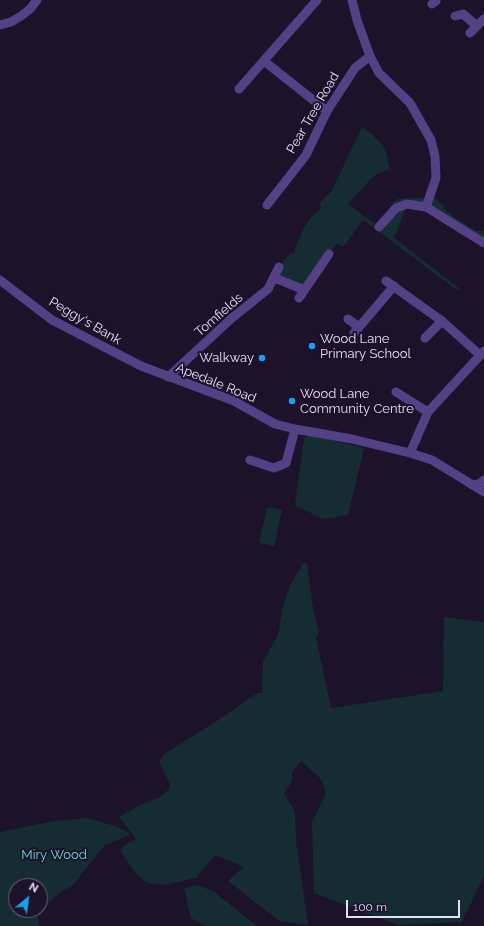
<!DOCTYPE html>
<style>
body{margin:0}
#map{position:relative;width:484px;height:926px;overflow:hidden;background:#1c1229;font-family:Raleway,sans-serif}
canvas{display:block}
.north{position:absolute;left:8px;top:878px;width:40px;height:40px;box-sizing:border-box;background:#1c1229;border:1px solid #6e637e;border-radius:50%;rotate:29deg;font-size:11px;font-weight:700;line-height:16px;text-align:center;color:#e8dcfd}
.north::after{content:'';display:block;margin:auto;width:14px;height:18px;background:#14a3f0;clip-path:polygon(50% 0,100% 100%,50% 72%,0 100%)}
.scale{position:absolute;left:346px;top:900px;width:114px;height:18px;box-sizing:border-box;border:2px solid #e8dcfd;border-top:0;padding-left:5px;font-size:12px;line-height:14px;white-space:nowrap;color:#e8dcfd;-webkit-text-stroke:3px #1c1229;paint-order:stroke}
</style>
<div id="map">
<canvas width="484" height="926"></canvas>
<div class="north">N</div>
<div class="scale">100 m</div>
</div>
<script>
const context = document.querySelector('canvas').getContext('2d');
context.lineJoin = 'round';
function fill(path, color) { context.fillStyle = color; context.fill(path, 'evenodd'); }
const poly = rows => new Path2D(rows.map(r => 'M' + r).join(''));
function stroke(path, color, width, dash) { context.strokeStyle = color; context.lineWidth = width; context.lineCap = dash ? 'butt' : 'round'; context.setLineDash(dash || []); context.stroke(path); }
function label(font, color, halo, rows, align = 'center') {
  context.font = font + ' Raleway,sans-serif'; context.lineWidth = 4; context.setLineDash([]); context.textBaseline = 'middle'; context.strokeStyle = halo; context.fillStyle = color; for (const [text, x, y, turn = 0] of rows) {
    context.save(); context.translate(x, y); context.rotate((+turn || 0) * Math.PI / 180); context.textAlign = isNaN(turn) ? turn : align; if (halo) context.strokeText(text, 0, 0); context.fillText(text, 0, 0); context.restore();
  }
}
const green = poly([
 [362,127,372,134,382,145,386,152,390,169,377,174,371,179,369,180,368,182,348,204,379,227,396,208,392,203,398,199,430,197,431,193,450,214,476,231,484,231,484,243,426,207,407,204,396,234,393,237,460,289,458,291,363,220,343,247,337,243,304,290,275,278,279,267,290,253,294,254,295,248,304,228,312,216,321,209,320,203,332,190],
 [310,435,364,448,348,515,323,519,295,505,304,438],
 [267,507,282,510,274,546,259,543],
 [303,563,307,563,313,608,319,633,316,637,331,708,443,691,444,617,484,622,484,876,462,922,398,925,314,893,312,822,326,793,322,780,301,761,292,772,292,781,284,793,295,812,296,841,308,925,279,921,228,881,244,867,215,855,196,878,163,885,147,883,135,873,120,850,125,845,136,839,119,817,140,805,160,797,169,789,170,784,159,761,164,754,214,723,257,693,262,693,263,662,278,635,283,606,290,586],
 [87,818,115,826,131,834,104,846,72,886,61,892,40,910,40,886,16,886,16,910,40,910,37,912,39,926,0,926,0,832,54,821],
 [197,885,213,891,257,926,205,926,191,918,184,888]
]);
const minor = poly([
 [352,0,357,20,370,56,379,73,410,103,431,140,435,156,436,178,426,207],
 [432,4,436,1],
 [455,16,463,14,477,26],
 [0,25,11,22,21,16,30,9,37,0],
 [470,33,484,19],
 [264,61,327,111],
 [239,89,317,0],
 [267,205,306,155,327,111,355,68,370,56],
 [379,227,396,208,407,204,426,207,484,243],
 [275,278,304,290],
 [0,280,52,320,141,366,234,401,275,424,295,429,352,439,410,453,432,460,484,492],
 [386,281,442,321,480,355],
 [299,298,329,254],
 [348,319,359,327],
 [354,333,394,286],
 [425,338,442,321],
 [168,377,232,318,268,289,279,267],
 [396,392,428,412],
 [410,453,428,412,484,351],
 [250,460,274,468,286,463,295,429],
 [472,485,479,484,484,480]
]);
const markers = [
 [312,346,4,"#14a3f0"],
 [262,358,4,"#14a3f0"],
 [292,401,4,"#14a3f0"]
];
const streetNames = [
 ["Pear Tree Road",313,113,-60],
 ["Tomfields",219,315,-41],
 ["Peggy's Bank",85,321,30],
 ["Apedale Road",216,383,22]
];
const poiNames = [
 ["Wood Lane",320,339],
 ["Primary School",320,354],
 ["Walkway",254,358,"right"],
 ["Wood Lane",300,394],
 ["Community Centre",300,409]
];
const parkNames = [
 ["Miry Wood",54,855]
];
fill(green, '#152c32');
stroke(minor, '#544084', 9);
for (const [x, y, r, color] of markers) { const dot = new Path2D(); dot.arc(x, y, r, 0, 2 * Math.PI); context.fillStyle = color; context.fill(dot); stroke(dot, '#1c1229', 1.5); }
label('13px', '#e8dcfd', '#1c1229', streetNames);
label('13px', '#e8dcfd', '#1c1229', poiNames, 'left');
label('13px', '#6bdada', '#1c1229', parkNames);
</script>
